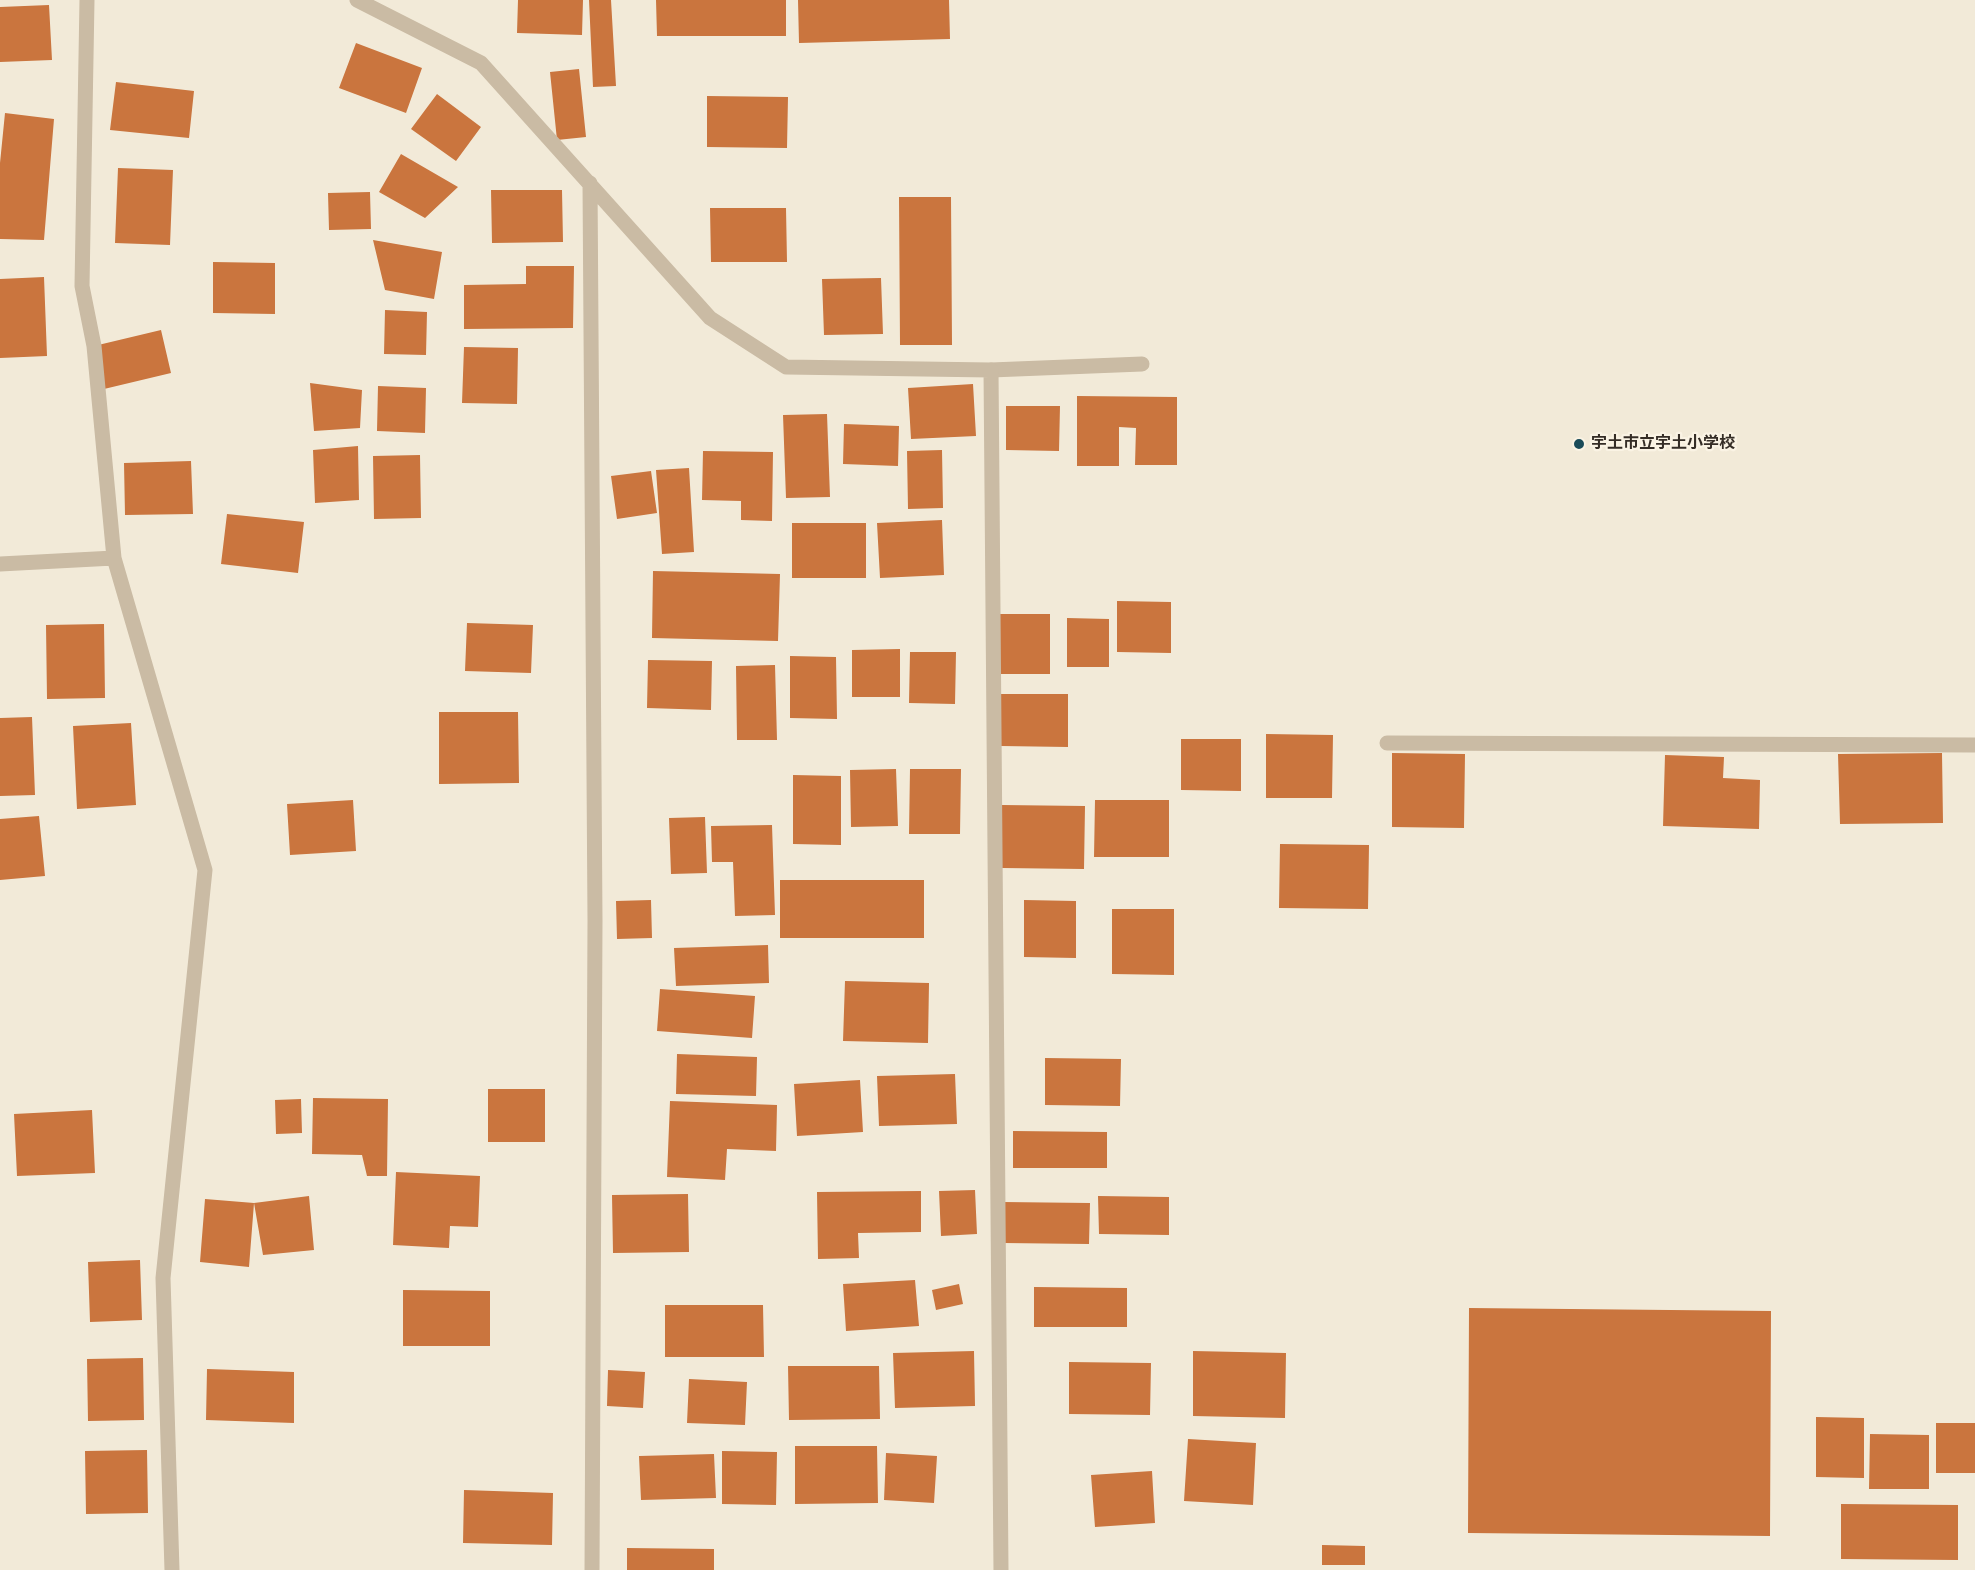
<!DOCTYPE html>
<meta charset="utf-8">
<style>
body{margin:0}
canvas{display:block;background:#f2ead8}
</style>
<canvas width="1975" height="1570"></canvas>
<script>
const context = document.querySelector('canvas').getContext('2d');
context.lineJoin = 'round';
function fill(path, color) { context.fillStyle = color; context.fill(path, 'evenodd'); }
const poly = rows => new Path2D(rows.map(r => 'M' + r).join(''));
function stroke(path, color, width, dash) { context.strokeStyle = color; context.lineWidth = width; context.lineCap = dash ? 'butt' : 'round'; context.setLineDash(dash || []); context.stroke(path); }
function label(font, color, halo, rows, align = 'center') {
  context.font = font + ' "DM Sans","Noto Sans JP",sans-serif'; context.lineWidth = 4.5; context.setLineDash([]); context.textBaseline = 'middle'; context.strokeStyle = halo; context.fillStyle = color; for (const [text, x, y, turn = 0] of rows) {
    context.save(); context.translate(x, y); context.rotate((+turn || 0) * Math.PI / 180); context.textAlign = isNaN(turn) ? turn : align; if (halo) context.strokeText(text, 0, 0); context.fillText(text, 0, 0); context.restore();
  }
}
const building = poly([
 [518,0,583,0,582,35,517,33],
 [589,0,611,0,616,86,593,87],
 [656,0,786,0,786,36,657,36],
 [798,0,949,0,950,39,799,43],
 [49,5,52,60,0,62,0,7],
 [356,43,422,68,406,113,339,88],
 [579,69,586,137,557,140,550,72],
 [116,82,194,91,189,138,110,130],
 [437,94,481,127,456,161,411,129],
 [707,96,788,97,787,148,707,147],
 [5,113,54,119,44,240,0,239,0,163],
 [401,154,458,187,425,218,379,192],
 [118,168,173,170,170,245,115,243],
 [491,190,562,190,563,242,492,243],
 [370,192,371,229,329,230,328,193],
 [899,197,951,197,952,345,900,345],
 [710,208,786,208,787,262,711,262],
 [373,240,442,252,434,299,385,290],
 [213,262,275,263,275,314,213,313],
 [526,266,574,266,573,328,464,329,464,285,526,284],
 [44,277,47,356,0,358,0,279],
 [881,278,883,334,824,335,822,279],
 [385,310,427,312,426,355,384,354],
 [161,330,171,373,104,389,94,346],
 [464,347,518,348,517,404,462,403],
 [310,383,362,390,360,428,314,431],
 [973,384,976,436,911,439,908,388],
 [378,386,426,388,425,433,377,431],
 [1077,396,1177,397,1177,465,1135,465,1136,428,1119,427,1119,466,1077,466],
 [1006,406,1060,406,1059,451,1006,450],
 [827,414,830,497,786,498,783,415],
 [844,424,899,426,898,466,843,464],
 [358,446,359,500,315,503,313,450],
 [942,450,943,508,908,509,907,451],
 [703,451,773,452,772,521,741,520,741,501,702,500],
 [420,455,421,518,374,519,373,456],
 [191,461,193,514,125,515,124,463],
 [689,468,694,552,662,554,656,470],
 [651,471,657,513,617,519,611,476],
 [227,514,304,522,298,573,221,564],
 [942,520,944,575,880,578,877,523],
 [792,523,866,523,866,578,792,578],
 [653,571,780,574,778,641,652,638],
 [1117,601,1171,602,1171,653,1117,652],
 [995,614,1050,614,1050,674,995,674],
 [1067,618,1109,619,1109,667,1067,667],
 [467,623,533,625,531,673,465,671],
 [104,624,105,698,47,699,46,625],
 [900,649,900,697,852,697,852,650],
 [910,652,956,652,955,704,909,703],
 [790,656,836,657,837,719,790,718],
 [648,660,712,661,711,710,647,708],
 [775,665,777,740,737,740,736,666],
 [1001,694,1068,694,1068,747,1001,746],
 [439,712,518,712,519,783,439,784],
 [32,717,35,795,0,796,0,718],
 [131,723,136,805,77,809,73,726],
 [1266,734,1333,735,1332,798,1266,798],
 [1181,739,1241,739,1241,791,1181,790],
 [1392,753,1465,754,1464,828,1392,827],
 [1942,753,1943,823,1840,824,1838,754],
 [1665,755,1724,757,1723,778,1760,780,1759,829,1663,826],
 [896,769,898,826,851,827,850,770],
 [910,769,961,769,960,834,909,834],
 [793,775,841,776,841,845,793,844],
 [353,800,356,851,290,855,287,804],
 [1095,800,1169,800,1169,857,1094,857],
 [1002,805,1085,806,1084,869,1002,868],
 [39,816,45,876,0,880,0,819],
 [705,817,707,873,671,874,669,818],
 [772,825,775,915,735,916,733,862,712,862,711,826],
 [1280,844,1369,845,1368,909,1279,908],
 [780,880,924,880,924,938,780,938],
 [651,900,652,938,617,939,616,901],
 [1024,900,1076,901,1076,958,1024,957],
 [1112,909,1174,909,1174,975,1112,974],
 [768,945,769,983,676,986,674,948],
 [845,981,929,983,928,1043,843,1041],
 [660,989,755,996,752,1038,657,1031],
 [677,1054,757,1057,756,1096,676,1094],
 [1045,1058,1121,1059,1120,1106,1045,1105],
 [955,1074,957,1124,879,1126,877,1076],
 [860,1080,863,1132,797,1136,794,1084],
 [488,1089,545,1089,545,1142,488,1142],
 [313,1098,388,1099,387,1176,367,1176,362,1155,312,1154],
 [301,1099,302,1133,276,1134,275,1100],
 [670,1101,777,1105,776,1151,727,1149,725,1180,667,1177],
 [92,1110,95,1173,17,1176,14,1114],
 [1013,1131,1107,1132,1107,1168,1013,1168],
 [396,1172,480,1176,478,1227,450,1226,449,1248,393,1245],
 [975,1190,977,1234,941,1236,939,1191],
 [921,1191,921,1232,858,1233,859,1258,818,1259,817,1192],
 [688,1194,689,1252,613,1253,612,1195],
 [309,1196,314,1250,263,1255,254,1203],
 [1098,1196,1169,1197,1169,1235,1099,1234],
 [205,1199,254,1203,249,1267,200,1262],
 [1003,1202,1090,1203,1089,1244,1003,1243],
 [140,1260,142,1320,90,1322,88,1262],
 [915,1280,919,1326,846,1331,843,1284],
 [959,1284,963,1304,936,1310,932,1290],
 [1034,1287,1127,1288,1127,1327,1034,1327],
 [403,1290,490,1291,490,1346,403,1346],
 [665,1305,763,1305,764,1357,665,1357],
 [1469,1308,1771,1311,1770,1536,1468,1533],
 [974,1351,975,1406,895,1408,893,1353],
 [1193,1351,1286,1353,1285,1418,1193,1416],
 [143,1358,144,1420,88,1421,87,1359],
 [1069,1362,1151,1363,1150,1415,1069,1414],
 [788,1366,879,1366,880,1419,789,1420],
 [207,1369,294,1372,294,1423,206,1420],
 [608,1370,645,1372,643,1408,607,1406],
 [689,1379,747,1382,745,1425,687,1423],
 [1816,1417,1864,1418,1864,1478,1816,1477],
 [1936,1423,1975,1423,1975,1473,1936,1473],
 [1870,1434,1929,1435,1929,1489,1869,1489],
 [1188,1439,1256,1443,1253,1505,1184,1501],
 [795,1446,877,1446,878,1503,795,1504],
 [147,1450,148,1513,86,1514,85,1451],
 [722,1451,777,1452,776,1505,722,1504],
 [886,1453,937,1456,934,1503,884,1500],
 [714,1454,716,1498,641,1500,639,1456],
 [1152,1471,1155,1523,1095,1527,1091,1475],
 [464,1490,553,1493,552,1545,463,1543],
 [1841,1504,1958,1505,1958,1560,1841,1559],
 [1322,1545,1365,1546,1365,1565,1322,1565],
 [627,1548,714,1549,714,1570,627,1570]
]);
const lane = poly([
 [991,370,1142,364]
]);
const street = poly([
 [87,0,82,286,94,346,114,558,205,870,163,1278,172,1570],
 [357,0,481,63,710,318,786,367,991,370,1001,1570],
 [590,183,595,921,592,1570],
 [0,564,114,558],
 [1387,743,1975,745]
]);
const markers = [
 [1579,444,6,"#1a4b58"]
];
const poiNames = [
 ["宇土市立宇土小学校",1591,444]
];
fill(building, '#ca753e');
stroke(lane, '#cabba4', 15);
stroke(street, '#cabba4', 15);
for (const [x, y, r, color] of markers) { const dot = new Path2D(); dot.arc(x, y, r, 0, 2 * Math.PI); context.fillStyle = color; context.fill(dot); stroke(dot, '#faf3e4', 2); }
label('bold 16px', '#352d26', '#faf3e4', poiNames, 'left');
</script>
